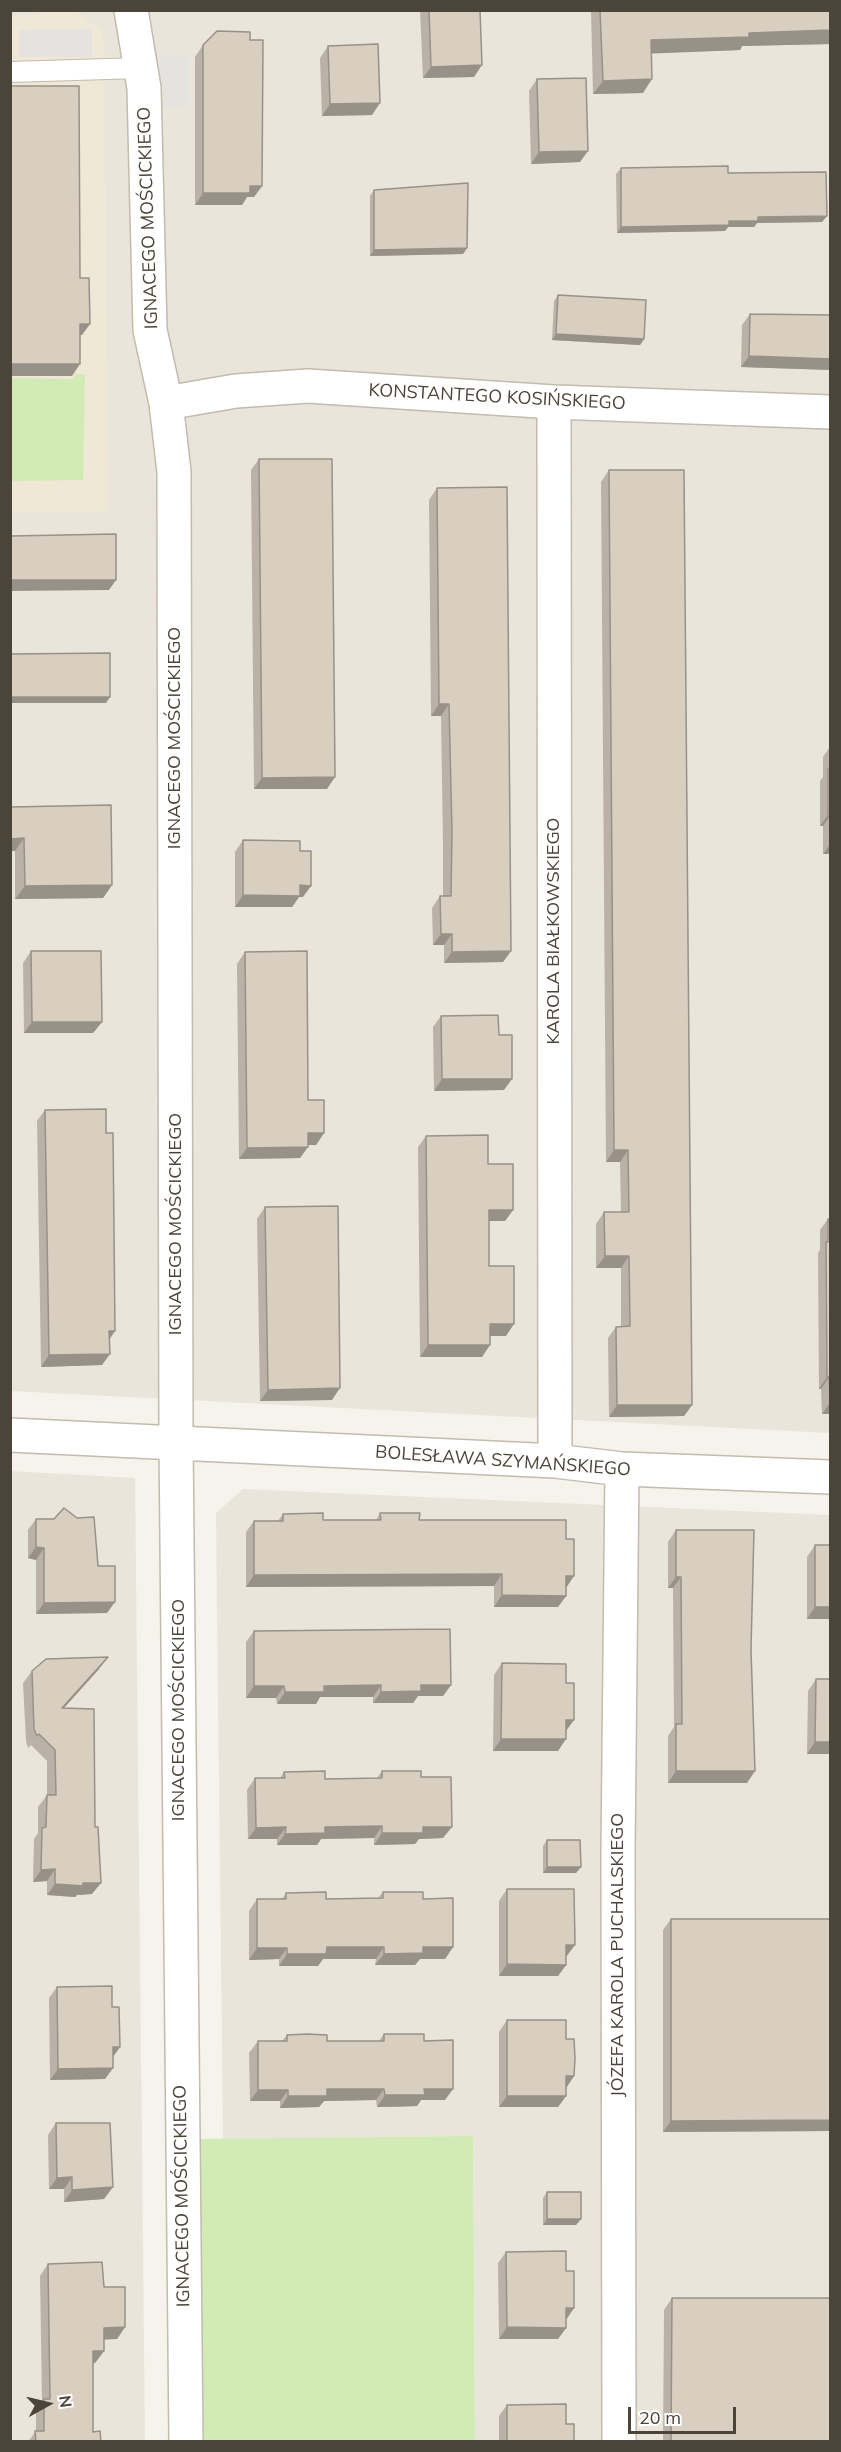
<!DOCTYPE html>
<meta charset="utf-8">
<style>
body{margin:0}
#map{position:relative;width:841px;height:2452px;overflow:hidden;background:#f6f3ec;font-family:Mulish,sans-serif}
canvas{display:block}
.frame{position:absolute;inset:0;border:12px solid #4b4439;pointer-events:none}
.north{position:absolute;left:18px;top:2374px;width:60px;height:60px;-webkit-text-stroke:4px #fff;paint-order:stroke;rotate:82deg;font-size:16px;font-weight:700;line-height:24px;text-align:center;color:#4b4439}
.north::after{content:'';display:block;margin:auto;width:21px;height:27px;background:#4b4439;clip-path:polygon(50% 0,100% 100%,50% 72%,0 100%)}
.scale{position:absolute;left:628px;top:2407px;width:108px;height:27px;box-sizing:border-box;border:3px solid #4b4439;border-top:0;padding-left:8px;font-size:18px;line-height:21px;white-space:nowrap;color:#4b4439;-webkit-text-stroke:4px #fff;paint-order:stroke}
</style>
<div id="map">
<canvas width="841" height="2452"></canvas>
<div class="frame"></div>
<div class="north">N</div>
<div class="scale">20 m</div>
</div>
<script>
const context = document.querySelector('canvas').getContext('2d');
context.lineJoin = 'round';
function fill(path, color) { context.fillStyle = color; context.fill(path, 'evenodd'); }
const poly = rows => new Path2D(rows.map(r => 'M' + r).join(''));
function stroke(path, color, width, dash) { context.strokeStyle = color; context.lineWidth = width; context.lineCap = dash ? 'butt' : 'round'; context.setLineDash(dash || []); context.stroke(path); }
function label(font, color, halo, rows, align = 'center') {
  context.font = font + ' Mulish,sans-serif'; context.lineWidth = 4.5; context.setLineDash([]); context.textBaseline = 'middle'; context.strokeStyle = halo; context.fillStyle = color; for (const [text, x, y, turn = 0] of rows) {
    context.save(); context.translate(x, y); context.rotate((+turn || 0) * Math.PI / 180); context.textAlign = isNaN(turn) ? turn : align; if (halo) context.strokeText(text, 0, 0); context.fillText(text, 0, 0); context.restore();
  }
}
const residential = poly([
 [10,11,830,11,830,1433,11,1391],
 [10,1471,135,1478,145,2441,11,2441],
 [243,1489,830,1515,830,2441,475,2441,473,2136,223,2139,216,1513]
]);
const education = poly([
 [60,11,74,11,103,31,109,511,11,512,11,17]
]);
const green = poly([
 [75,374,85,374,83,480,11,481,11,378,74,379],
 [473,2136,475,2441,200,2441,196,2139]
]);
const parking = poly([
 [92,29,92,57,19,57,19,30],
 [160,56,188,56,188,107,160,107]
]);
const service = poly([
 [10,72,141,68]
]);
const minor = poly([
 [131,10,144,88,150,330,166,403,174,472,176,1442,186,2442],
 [554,402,555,1461],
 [166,403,236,391,308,386,554,402,830,412],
 [10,1435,555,1461,622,1469,830,1477],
 [619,2442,618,1850,622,1469]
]);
const wall = poly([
 [420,10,480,10,474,77,423,78],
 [591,10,831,10,831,44,742,46,740,50,651,53,643,93,593,94],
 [250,40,262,186,254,197,247,197,242,205,195,205,195,57,203,45],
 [328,46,372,115,322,116,320,58],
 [537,79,580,162,531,164,529,91],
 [621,168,827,216,822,222,757,223,754,227,728,227,725,231,617,233,616,174],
 [374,190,467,248,463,254,370,256,370,196],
 [558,295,644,339,640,345,552,340,554,301],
 [750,314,831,315,831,370,741,367,742,325],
 [259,459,327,789,254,789,251,470],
 [609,470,692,1405,684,1416,609,1417,608,1338,616,1327,621,1327,621,1268,596,1268,596,1224,604,1212,621,1212,620,1162,606,1162,601,482],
 [437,488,511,951,503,962,444,963,444,945,433,945,432,908,440,896,443,896,443,844,441,716,431,716,429,500],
 [831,745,831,854,823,854,823,826,820,826,820,781,823,777,823,757],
 [10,807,112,885,103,898,15,899,15,851,10,851],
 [243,840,300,851,303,897,299,897,292,907,235,907,235,852],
 [31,951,102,1022,93,1033,24,1033,23,963],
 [245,952,308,1100,324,1133,316,1145,308,1145,308,1147,300,1158,239,1159,237,964],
 [831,1006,831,1091,830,1091,829,1009],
 [441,1016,499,1035,504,1090,434,1091,433,1027],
 [45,1110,109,1340,102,1365,41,1367,37,1121],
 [426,1136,488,1164,513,1210,505,1221,489,1221,489,1266,506,1336,490,1336,482,1357,420,1357,418,1147],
 [265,1207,332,1400,260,1401,257,1219],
 [828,1219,831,1414,822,1414,821,1389,819,1389,818,1253,820,1250,820,1230],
 [380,1513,419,1520,566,1588,566,1596,558,1607,494,1607,494,1586,246,1587,246,1532,254,1521,278,1521,283,1514,323,1520,376,1520],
 [36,1519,98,1566,107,1613,36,1614,36,1560,28,1558,28,1530],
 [676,1530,747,1783,668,1783,668,1736,674,1727,673,1588,668,1588,668,1542],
 [815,1545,831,1619,807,1619,807,1557],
 [254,1631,451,1685,443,1696,418,1696,413,1703,373,1703,373,1697,320,1697,316,1704,277,1704,276,1698,246,1698,246,1642],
 [502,1663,566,1683,566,1731,558,1751,493,1751,494,1675],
 [99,1669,64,1708,92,1894,77,1895,75,1897,47,1895,47,1881,33,1882,34,1839,38,1833,38,1807,47,1795,47,1761,31,1745,28,1748,26,1741,23,1683,32,1671],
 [816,1679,831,1679,831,1754,807,1754,808,1691],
 [382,1771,421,1777,443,1838,419,1839,415,1844,374,1845,374,1838,321,1839,317,1845,277,1845,277,1839,248,1839,247,1790,255,1778,280,1778,284,1772,325,1779,377,1778],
 [547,1840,581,1867,576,1873,543,1873,543,1846],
 [507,1889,566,1957,566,1965,558,1976,499,1976,499,1901],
 [383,1892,423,1899,453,1947,445,1959,420,1959,415,1965,375,1965,376,1959,323,1959,318,1966,279,1966,279,1959,249,1960,249,1911,257,1899,282,1899,286,1893,326,1899,378,1898],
 [671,1919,831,1919,831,2131,663,2132,663,1930],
 [57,1987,112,2007,120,2047,113,2057,113,2068,105,2079,50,2080,49,1998],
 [507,2020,566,2039,574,2076,566,2088,566,2096,558,2107,499,2107,499,2032],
 [384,2034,424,2041,445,2100,421,2100,417,2106,397,2107,377,2107,376,2100,324,2101,319,2107,280,2108,280,2101,250,2101,249,2053,258,2041,282,2041,287,2035,327,2041,379,2041],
 [56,2123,104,2199,64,2202,64,2189,49,2189,48,2135],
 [547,2192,581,2219,576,2225,543,2225,543,2198],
 [506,2252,566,2328,558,2339,499,2339,498,2263],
 [48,2264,104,2287,125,2327,117,2339,104,2339,104,2351,95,2363,93,2363,93,2432,101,2442,28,2442,36,2431,36,2410,42,2402,40,2276],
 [672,2298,831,2442,663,2442,664,2310],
 [507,2405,566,2424,574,2442,499,2442,499,2416]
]);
const shadedWall = poly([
 [831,30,831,44,742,46,740,50,641,54,651,40,749,33],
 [482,65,474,77,423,78,431,67],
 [652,79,643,93,593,94,603,81],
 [380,103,372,115,322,116,330,104],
 [588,151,580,162,531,164,539,152],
 [250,186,262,186,254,197,247,197,242,205,195,205,203,193],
 [827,216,822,222,757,223,754,227,728,227,725,231,617,233,621,227,729,221,758,217],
 [467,248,463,254,370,256,374,250],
 [80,324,90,324,82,335,72,335],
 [556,334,644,339,640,345,552,340],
 [749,356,831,359,831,370,741,367],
 [10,364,80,364,72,376,10,376],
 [10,580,116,580,109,590,10,591],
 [10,697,110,697,106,703,10,703],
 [439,704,449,704,441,716,431,716],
 [335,777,327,789,254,789,262,778],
 [828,815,831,815,823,826,820,826],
 [24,838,15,851,10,851,10,839],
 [831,843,831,854,823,854],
 [112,885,103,898,15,899,25,886],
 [300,885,311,886,303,897,299,897,292,907,235,907,243,895],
 [441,934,452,934,444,945,433,945],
 [511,951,503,962,444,963,452,952],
 [32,1022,102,1022,93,1033,24,1033],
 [442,1079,512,1079,504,1090,434,1091],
 [308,1133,324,1133,316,1145,300,1145],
 [308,1147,300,1158,239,1159,247,1148],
 [614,1150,628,1150,620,1162,606,1162],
 [489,1210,513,1210,505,1221,481,1221],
 [605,1256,629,1256,621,1268,596,1268],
 [490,1324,514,1324,506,1336,482,1336],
 [109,1331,115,1331,107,1343],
 [428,1345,490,1345,482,1357,420,1357],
 [110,1354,102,1365,41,1367,49,1355],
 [827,1377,829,1377,821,1389,819,1389],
 [340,1388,332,1400,260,1401,268,1390],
 [830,1403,831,1414,822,1414],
 [617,1405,692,1405,684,1416,609,1417],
 [36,1547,44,1548,36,1560,28,1558],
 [502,1574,494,1586,246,1587,254,1575],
 [566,1576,574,1576,566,1588],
 [676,1577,681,1577,673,1588,668,1588],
 [502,1595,566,1596,558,1607,494,1607],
 [115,1602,107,1613,36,1614,44,1603],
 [815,1607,831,1607,831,1619,807,1619],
 [108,1657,99,1669,54,1719,62,1708],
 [381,1685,373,1697,320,1697,316,1704,277,1704,285,1692,324,1686],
 [421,1685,451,1685,443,1696,418,1696,413,1703,373,1703,381,1692],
 [254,1686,284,1686,276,1698,246,1698],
 [566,1720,574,1720,566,1731],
 [501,1739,566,1739,558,1751,493,1751],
 [815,1742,831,1742,831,1754,807,1754],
 [676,1771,755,1771,747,1783,668,1783],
 [382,1826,374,1838,321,1839,317,1845,277,1845,285,1834,325,1827],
 [286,1827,277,1839,248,1839,256,1828],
 [423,1827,452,1827,443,1838,419,1839,415,1844,374,1845,382,1833],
 [547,1867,581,1867,576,1873,543,1873],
 [55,1869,47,1881,33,1882,41,1870],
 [101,1883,92,1894,77,1895,75,1897,47,1895,55,1884],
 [566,1945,575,1945,566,1957],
 [327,1947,384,1947,376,1959,323,1959,318,1966,279,1966,287,1954],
 [423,1947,453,1947,445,1959,420,1959,415,1965,375,1965,384,1954],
 [257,1948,287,1948,279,1959,249,1960],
 [507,1964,566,1965,558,1976,499,1976],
 [113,2047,120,2047,112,2058],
 [113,2068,105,2079,50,2080,58,2069],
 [566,2076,574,2076,566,2088],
 [327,2089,384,2089,376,2100,324,2101,319,2107,280,2108,288,2096],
 [424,2089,453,2089,445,2100,421,2100,417,2106,377,2107,385,2095],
 [258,2090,288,2090,280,2101,250,2101],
 [507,2096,566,2096,558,2107,499,2107],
 [831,2120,831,2131,663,2132,671,2121],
 [72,2177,64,2189,49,2189,57,2178],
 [113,2187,104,2199,64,2202,72,2190],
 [547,2219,581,2219,576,2225,543,2225],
 [566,2308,574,2308,566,2320],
 [125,2327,117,2339,96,2340,104,2328],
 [507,2327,566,2328,558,2339,499,2339],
 [93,2351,104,2351,95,2363,85,2363]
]);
const building = poly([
 [429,10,480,10,482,65,431,67,429,10],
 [600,10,831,10,831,30,749,33,749,37,651,40,652,79,603,81,600,10],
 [217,31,250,32,250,40,263,40,262,186,250,186,250,193,203,193,203,45,217,31],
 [378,44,380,103,330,104,328,46,378,44],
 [586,78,588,151,539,152,537,79,586,78],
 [10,86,79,86,80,278,89,278,90,324,80,324,80,364,10,364,10,86],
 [728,166,728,173,826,172,827,216,758,217,758,221,729,221,729,225,621,227,621,168,728,166],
 [468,183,467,248,374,250,374,190,468,183],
 [558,295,646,300,644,339,556,334,558,295],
 [750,314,831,315,831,359,749,356,750,314],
 [259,459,332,459,335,777,262,778,259,459],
 [609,470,684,470,692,1405,617,1405,616,1327,630,1326,629,1256,605,1256,604,1212,629,1212,628,1150,614,1150,609,470],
 [507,487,511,951,452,952,452,934,441,934,440,896,451,896,452,832,449,704,439,704,437,488,507,487],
 [116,534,116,580,10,580,10,536,116,534],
 [110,653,110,697,10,697,10,654,110,653],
 [828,769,831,769,831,815,828,815,828,769],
 [111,805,112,885,25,886,24,838,10,839,10,807,111,805],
 [243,840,300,841,300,851,311,851,311,886,300,885,300,896,243,895,243,840],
 [31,951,101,951,102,1022,32,1022,31,951],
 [307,951,308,1100,324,1100,324,1133,308,1133,308,1147,247,1148,245,952,307,951],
 [498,1015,499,1035,512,1035,512,1079,442,1079,441,1016,498,1015],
 [106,1109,106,1133,113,1133,115,1331,109,1331,110,1354,49,1355,45,1110,106,1109],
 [488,1135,488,1164,513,1164,513,1210,489,1210,489,1266,514,1266,514,1324,490,1324,490,1345,428,1345,426,1136,488,1135],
 [338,1206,340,1388,268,1390,265,1207,338,1206],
 [828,1219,831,1219,831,1403,829,1377,827,1377,826,1242,828,1242,828,1219],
 [64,1508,77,1518,94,1517,98,1566,115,1566,115,1602,44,1603,44,1548,36,1547,36,1519,54,1519,64,1508],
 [323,1513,323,1520,381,1520,380,1513,420,1513,419,1520,566,1520,566,1539,574,1539,574,1576,566,1576,566,1596,502,1595,502,1574,254,1575,254,1521,283,1521,283,1514,323,1513],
 [676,1530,754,1530,751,1650,755,1771,676,1771,676,1724,682,1724,681,1577,676,1577,676,1530],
 [815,1545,831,1545,831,1607,815,1607,815,1545],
 [450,1629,451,1685,421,1685,421,1691,381,1692,381,1685,324,1686,324,1692,285,1692,284,1686,254,1686,254,1631,450,1629],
 [108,1657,62,1708,94,1709,95,1827,98,1827,101,1883,83,1883,83,1886,55,1884,55,1869,41,1870,42,1828,46,1827,47,1795,56,1795,55,1750,39,1734,37,1736,34,1729,32,1671,46,1659,108,1657],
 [502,1663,566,1664,566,1683,574,1683,574,1720,566,1720,566,1739,501,1739,502,1663],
 [816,1679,831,1679,831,1742,815,1742,816,1679],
 [325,1771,325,1779,382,1778,382,1771,421,1771,421,1777,451,1777,452,1827,423,1827,423,1833,382,1833,382,1826,325,1827,325,1833,285,1834,286,1827,256,1828,255,1778,285,1778,284,1772,325,1771],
 [547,1840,580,1840,581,1867,547,1867,547,1840],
 [507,1889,574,1889,575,1945,566,1945,566,1965,507,1964,507,1889],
 [326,1892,326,1899,383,1898,383,1892,423,1892,423,1899,453,1898,453,1947,423,1947,423,1953,384,1954,384,1947,327,1947,326,1954,287,1954,287,1948,257,1948,257,1899,286,1899,286,1893,326,1892],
 [671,1919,831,1919,831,2120,671,2121,671,1919],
 [112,1986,112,2007,119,2007,120,2047,113,2047,113,2068,58,2069,57,1987,112,1986],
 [507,2020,566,2020,566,2039,574,2039,575,2058,574,2076,566,2076,566,2096,507,2096,507,2020],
 [307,2034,327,2035,327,2041,384,2041,384,2034,424,2034,424,2041,453,2040,453,2089,424,2089,425,2095,385,2095,384,2089,327,2089,327,2096,288,2096,288,2090,258,2090,258,2041,287,2041,287,2035,307,2034],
 [56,2123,110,2123,113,2187,72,2190,72,2177,57,2178,56,2123],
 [547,2192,581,2192,581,2219,547,2219,547,2192],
 [566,2251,566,2271,574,2271,574,2308,566,2308,566,2328,507,2327,506,2252,566,2251],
 [102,2262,104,2287,125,2287,125,2327,104,2328,104,2351,93,2351,93,2432,100,2431,101,2442,36,2442,35,2431,44,2431,44,2399,50,2399,48,2264,102,2262],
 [672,2298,831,2298,831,2442,671,2442,672,2298],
 [566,2404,566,2424,574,2424,574,2442,507,2442,507,2405,566,2404]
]);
const streetNames = [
 ["IGNACEGO MOŚCICKIEGO",148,218,-92],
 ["KONSTANTEGO KOSIŃSKIEGO",497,397,3],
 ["IGNACEGO MOŚCICKIEGO",175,738,-90],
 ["KAROLA BIAŁKOWSKIEGO",554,931,-90],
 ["IGNACEGO MOŚCICKIEGO",176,1224,-90],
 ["BOLESŁAWA SZYMAŃSKIEGO",503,1461,4],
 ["IGNACEGO MOŚCICKIEGO",179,1710,-90],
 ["JÓZEFA KAROLA PUCHALSKIEGO",618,1955,-90],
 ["IGNACEGO MOŚCICKIEGO",182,2196,-91]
];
fill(residential, '#eae5da');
fill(education, '#efe8d6');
fill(green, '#d2eab5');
fill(parking, '#e5e3e0');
stroke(service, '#c2bbae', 22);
stroke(minor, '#c2bbae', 36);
stroke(service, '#fff', 20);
stroke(minor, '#fff', 33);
fill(wall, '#bab2a6');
fill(shadedWall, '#979187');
fill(building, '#d8cfc1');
stroke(building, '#979187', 1.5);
label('18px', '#4b4439', '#fff', streetNames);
</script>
